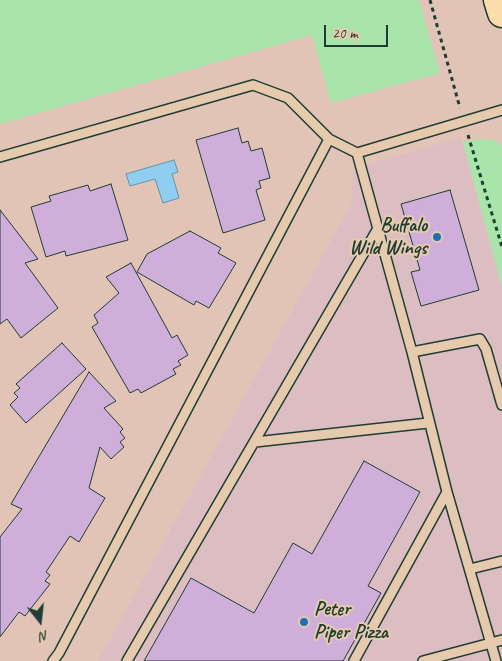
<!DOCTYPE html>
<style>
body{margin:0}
#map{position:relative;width:502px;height:661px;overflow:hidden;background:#e1c4b6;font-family:Caveat,sans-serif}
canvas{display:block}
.north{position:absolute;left:15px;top:596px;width:50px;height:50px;-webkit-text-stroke:4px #e6caad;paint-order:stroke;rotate:164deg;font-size:14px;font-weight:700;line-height:20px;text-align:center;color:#1f3d34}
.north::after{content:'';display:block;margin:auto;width:18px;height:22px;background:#1f3d34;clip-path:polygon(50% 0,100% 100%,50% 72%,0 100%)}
.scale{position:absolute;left:324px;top:25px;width:64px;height:22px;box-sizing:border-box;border:2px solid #1f3d34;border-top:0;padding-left:6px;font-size:15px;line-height:18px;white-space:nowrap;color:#1f3d34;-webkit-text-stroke:4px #e6caad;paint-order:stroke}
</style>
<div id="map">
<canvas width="502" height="661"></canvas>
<div class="north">N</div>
<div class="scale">20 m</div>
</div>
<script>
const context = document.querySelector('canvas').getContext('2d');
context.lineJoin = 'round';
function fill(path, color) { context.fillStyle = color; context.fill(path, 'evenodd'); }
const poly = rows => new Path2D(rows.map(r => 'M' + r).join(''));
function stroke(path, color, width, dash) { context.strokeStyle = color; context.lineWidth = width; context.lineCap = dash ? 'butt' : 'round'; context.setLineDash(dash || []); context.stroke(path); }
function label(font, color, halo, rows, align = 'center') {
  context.font = font + ' Caveat,sans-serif'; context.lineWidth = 4; context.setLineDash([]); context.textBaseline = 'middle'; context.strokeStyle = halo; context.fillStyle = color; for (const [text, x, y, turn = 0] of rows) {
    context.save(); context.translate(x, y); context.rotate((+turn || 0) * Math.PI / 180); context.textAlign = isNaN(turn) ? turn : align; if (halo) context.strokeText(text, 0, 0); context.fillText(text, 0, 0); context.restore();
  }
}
const built = poly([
 [461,138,502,287,502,661,98,661,351,205,354,168]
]);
const green = poly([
 [0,0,419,0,440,73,331,103,312,35,0,124],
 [478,139,494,140,502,146,502,287,463,142]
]);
const water = poly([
 [174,160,178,172,172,174,179,198,163,203,155,179,130,186,126,174,174,160]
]);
const building = poly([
 [238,128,242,143,248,141,251,151,262,148,270,178,259,181,261,188,256,190,265,220,223,233,196,140,238,128],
 [111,184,128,240,66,256,65,251,46,257,31,207,51,201,49,196,88,185,90,191,111,184],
 [450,190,479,290,421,306,411,272,420,270,401,204,450,190],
 [0,210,38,259,25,263,58,308,21,338,7,319,0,324,0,210],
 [190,231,221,248,218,253,236,263,209,308,196,301,194,305,137,272,147,254,190,231],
 [131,263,172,338,177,335,188,355,178,361,181,365,173,369,176,374,141,393,138,389,130,393,92,327,98,323,94,315,119,293,106,277,131,263],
 [62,343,86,369,26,423,10,405,18,397,14,393,20,388,16,384,62,343],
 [89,372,116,401,104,408,123,429,120,432,125,438,120,442,124,447,111,459,100,447,89,488,105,498,79,542,70,536,46,572,50,575,45,581,50,584,25,616,19,612,0,637,0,537,22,509,11,504,89,372],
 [364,461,420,492,368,586,381,593,343,661,144,661,191,578,254,613,293,543,312,554,364,461]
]);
const path = poly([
 [430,0,460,108],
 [468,135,502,247]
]);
const service = poly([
 [357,153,502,110],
 [0,157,253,85,288,98,329,139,357,153,412,352,447,492,354,661],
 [412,352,480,339,486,349,502,405],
 [255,442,428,423],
 [447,492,496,661],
 [470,569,502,561],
 [53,661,59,653,329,139],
 [127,661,377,230],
 [423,661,502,640]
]);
const primary = poly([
 [498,0,502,13]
]);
const markers = [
 [437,237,5,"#1f6fb2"],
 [304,622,5,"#1f6fb2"]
];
const poiNames = [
 ["Buffalo",427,226],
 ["Wild Wings",427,249],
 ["Peter",314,610,"left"],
 ["Piper Pizza",314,633,"left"]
];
fill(built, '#dcbdc1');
fill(green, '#a9e5aa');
fill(water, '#8fcef0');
stroke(water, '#6294a5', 1);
fill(building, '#cfaeda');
stroke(building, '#1f3d34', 1);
stroke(service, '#1f3d34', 12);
stroke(primary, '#1f3d34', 31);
stroke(path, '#1f3d34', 3, [4, 4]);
stroke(service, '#e6caad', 9);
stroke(primary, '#faddab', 28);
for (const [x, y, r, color] of markers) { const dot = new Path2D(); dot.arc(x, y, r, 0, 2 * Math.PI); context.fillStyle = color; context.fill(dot); stroke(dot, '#e6caad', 2); }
label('bold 20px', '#1f3d34', '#e6caad', poiNames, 'right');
</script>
